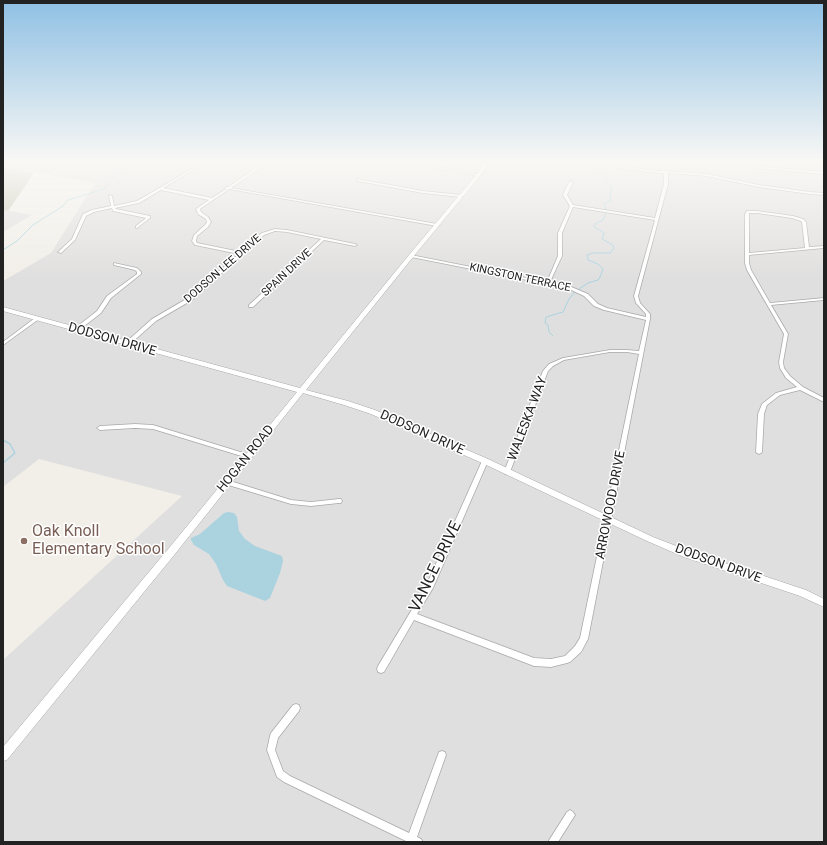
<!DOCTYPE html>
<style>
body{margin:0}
#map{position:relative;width:827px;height:845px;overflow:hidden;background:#f2efe9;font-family:Roboto,sans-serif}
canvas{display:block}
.frame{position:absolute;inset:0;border:4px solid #222;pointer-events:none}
</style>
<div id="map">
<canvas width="827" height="845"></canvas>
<div class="frame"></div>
</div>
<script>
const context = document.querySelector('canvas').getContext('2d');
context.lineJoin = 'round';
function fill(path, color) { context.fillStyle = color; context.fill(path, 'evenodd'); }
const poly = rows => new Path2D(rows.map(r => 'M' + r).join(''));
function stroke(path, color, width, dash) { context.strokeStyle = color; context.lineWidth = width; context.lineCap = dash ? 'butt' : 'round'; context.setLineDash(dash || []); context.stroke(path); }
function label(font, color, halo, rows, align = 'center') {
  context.font = font + ' Roboto,sans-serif'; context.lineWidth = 3; context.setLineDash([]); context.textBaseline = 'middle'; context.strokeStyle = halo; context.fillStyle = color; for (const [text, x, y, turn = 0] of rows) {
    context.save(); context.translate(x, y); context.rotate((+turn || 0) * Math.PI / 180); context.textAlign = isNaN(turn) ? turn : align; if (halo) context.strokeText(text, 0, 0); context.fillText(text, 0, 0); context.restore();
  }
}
const residential = poly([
 [3,161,824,161,824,842,3,842,3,660,182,496,39,459,3,487,3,281,51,253,95,183,3,167],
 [3,210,32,215,3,232]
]);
const construction = poly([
 [3,167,34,173,8,211,3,210]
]);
const water = poly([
 [228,512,234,513,237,517,239,531,245,539,255,546,282,556,283,561,280,573,270,598,265,601,227,586,223,580,216,564,209,554,194,545,191,540,191,538,200,534,224,513]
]);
const streamFar1 = poly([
 [3,250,17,241,33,225,63,206,68,200,104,189,113,178,114,173,131,163,129,161],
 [553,336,549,332,548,325,545,323,546,317,563,312,569,299,576,291,588,283,598,280,600,277,603,269,598,264,588,260,587,255,593,253,610,253,614,248,613,245,602,239,604,234,603,232,594,227,595,224,603,220,607,211,604,204,611,200,610,196,612,188,594,161]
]);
const stream = poly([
 [3,440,10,444,15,453,3,463]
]);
const minor = poly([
 [62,161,66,161,48,170,45,169,62,161],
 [70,161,77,161,93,162,95,163,93,164,72,162,70,161],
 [206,161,209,161,163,188,212,198,226,189,226,187,228,187,267,161,269,161,269,162,231,188,437,224,439,225,437,226,229,189,200,209,201,212,208,217,211,222,208,227,197,236,196,241,197,243,241,252,262,233,275,229,287,230,355,244,357,245,355,246,324,240,253,307,249,307,249,305,321,239,287,232,275,231,264,235,192,300,156,321,129,345,125,345,125,343,152,319,188,298,239,254,195,245,192,241,194,235,205,225,207,222,206,219,198,214,196,209,209,200,161,190,139,203,115,208,116,209,150,216,150,218,137,228,136,228,136,226,146,218,113,211,112,208,94,212,86,216,75,240,61,253,58,252,72,239,83,214,92,210,111,206,109,195,112,196,114,206,137,201,206,161],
 [400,161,405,161,481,175,479,176,400,161],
 [543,161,546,161,545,164,543,165,541,164,543,161],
 [575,161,580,161,648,170,707,174,759,185,810,192,824,193,824,195,810,194,759,187,707,176,668,173,668,184,638,296,640,303,650,314,650,319,588,639,581,652,570,662,567,663,551,667,534,666,414,620,384,672,381,673,378,672,377,669,378,666,426,586,482,461,483,459,487,459,488,461,433,588,417,614,534,658,551,659,565,656,575,646,580,638,639,354,627,352,610,352,564,360,553,366,548,371,510,472,509,474,505,474,504,472,543,371,549,364,563,358,610,350,627,350,639,351,646,320,604,310,594,306,584,296,567,288,411,257,409,256,411,255,547,282,558,256,558,233,570,206,563,195,569,182,571,181,573,182,567,195,573,205,655,218,664,184,664,173,648,172,575,161],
 [573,207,655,220,634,296,636,303,646,314,646,317,607,308,598,304,588,294,569,286,550,282,562,256,562,233,573,207],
 [729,161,733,161,764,167,824,172,824,174,764,169,729,161],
 [814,161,818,161,824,163,824,165,814,161],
 [357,179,423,191,461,195,463,196,461,197,423,193,358,181,357,181,357,179],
 [747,211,757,211,793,216,803,219,806,222,809,247,824,246,824,248,749,255,749,263,751,270,770,303,824,298,824,300,771,305,788,334,783,362,784,368,790,376,803,387,824,398,824,402,800,390,780,395,767,405,764,414,762,452,761,453,759,454,757,453,756,452,758,414,762,404,776,393,797,387,786,378,780,368,779,362,784,334,747,270,745,263,745,214,747,211],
 [749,213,757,213,792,218,801,221,802,222,805,248,749,253,749,213],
 [114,263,137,268,141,272,141,274,111,298,101,313,78,331,74,331,74,329,97,311,107,296,137,274,137,272,135,270,114,265,114,263],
 [35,318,37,318,39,319,3,345,3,342,35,318],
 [135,424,153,425,250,455,251,456,250,457,248,458,153,429,135,428,100,430,97,428,100,426,135,424],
 [225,480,227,480,291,500,311,502,339,499,341,499,342,501,341,503,339,503,311,506,291,504,225,484,224,482,225,480],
 [296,704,299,705,300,708,299,711,278,738,275,750,283,771,290,776,409,833,439,752,442,751,445,752,446,755,417,837,421,839,423,842,408,842,284,782,277,777,267,750,270,736,271,733,293,705,296,704],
 [570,810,573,812,575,815,558,842,548,842,567,812,570,810]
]);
const tertiary = poly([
 [486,161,490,161,480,176,413,257,306,390,348,401,375,410,488,459,653,537,689,551,806,590,824,599,824,607,800,596,684,557,647,541,482,463,371,414,344,405,303,393,175,554,7,760,3,761,3,747,169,548,297,392,3,311,3,307,300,388,409,255,477,174,486,161]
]);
const markers = [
 [24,541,4,"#8d6e63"]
];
const farStreetnames = [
 ["DODSON LEE DRIVE",223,269,-41],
 ["SPAIN DRIVE",287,273,-43],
 ["KINGSTON TERRACE",520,278,12]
];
const streetNames = [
 ["DODSON DRIVE",112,340,16],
 ["WALESKA WAY",528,419,-69],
 ["DODSON DRIVE",422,433,24],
 ["HOGAN ROAD",246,459,-51],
 ["ARROWOOD DRIVE",611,505,-79],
 ["DODSON DRIVE",718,564,20]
];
const nearEducationnames = [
 ["Oak Knoll",32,532],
 ["Elementary School",32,550]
];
const nearStreetnames = [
 ["VANCE DRIVE",436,567,-64]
];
fill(residential, '#e0dfdf');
fill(construction, '#c7c7b4');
fill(water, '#aad3df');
stroke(streamFar1, '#aad3df', 1);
stroke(stream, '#aad3df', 1.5);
stroke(minor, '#a9a9a9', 1.5);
stroke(tertiary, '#a9a9a9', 1);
fill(minor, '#fff');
fill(tertiary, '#fff');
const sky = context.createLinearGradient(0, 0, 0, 279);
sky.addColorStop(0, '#8fc0e4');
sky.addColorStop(0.58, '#f9f8f5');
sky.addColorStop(1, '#f9f8f500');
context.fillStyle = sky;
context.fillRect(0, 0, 827, 279);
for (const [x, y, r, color] of markers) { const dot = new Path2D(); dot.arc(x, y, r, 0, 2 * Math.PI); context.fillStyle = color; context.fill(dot); stroke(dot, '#fff', 1.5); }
label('11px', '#222', '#fff', farStreetnames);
label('13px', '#222', '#fff', streetNames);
label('16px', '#785e54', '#fff', nearEducationnames, 'left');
label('16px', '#222', '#fff', nearStreetnames);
</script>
